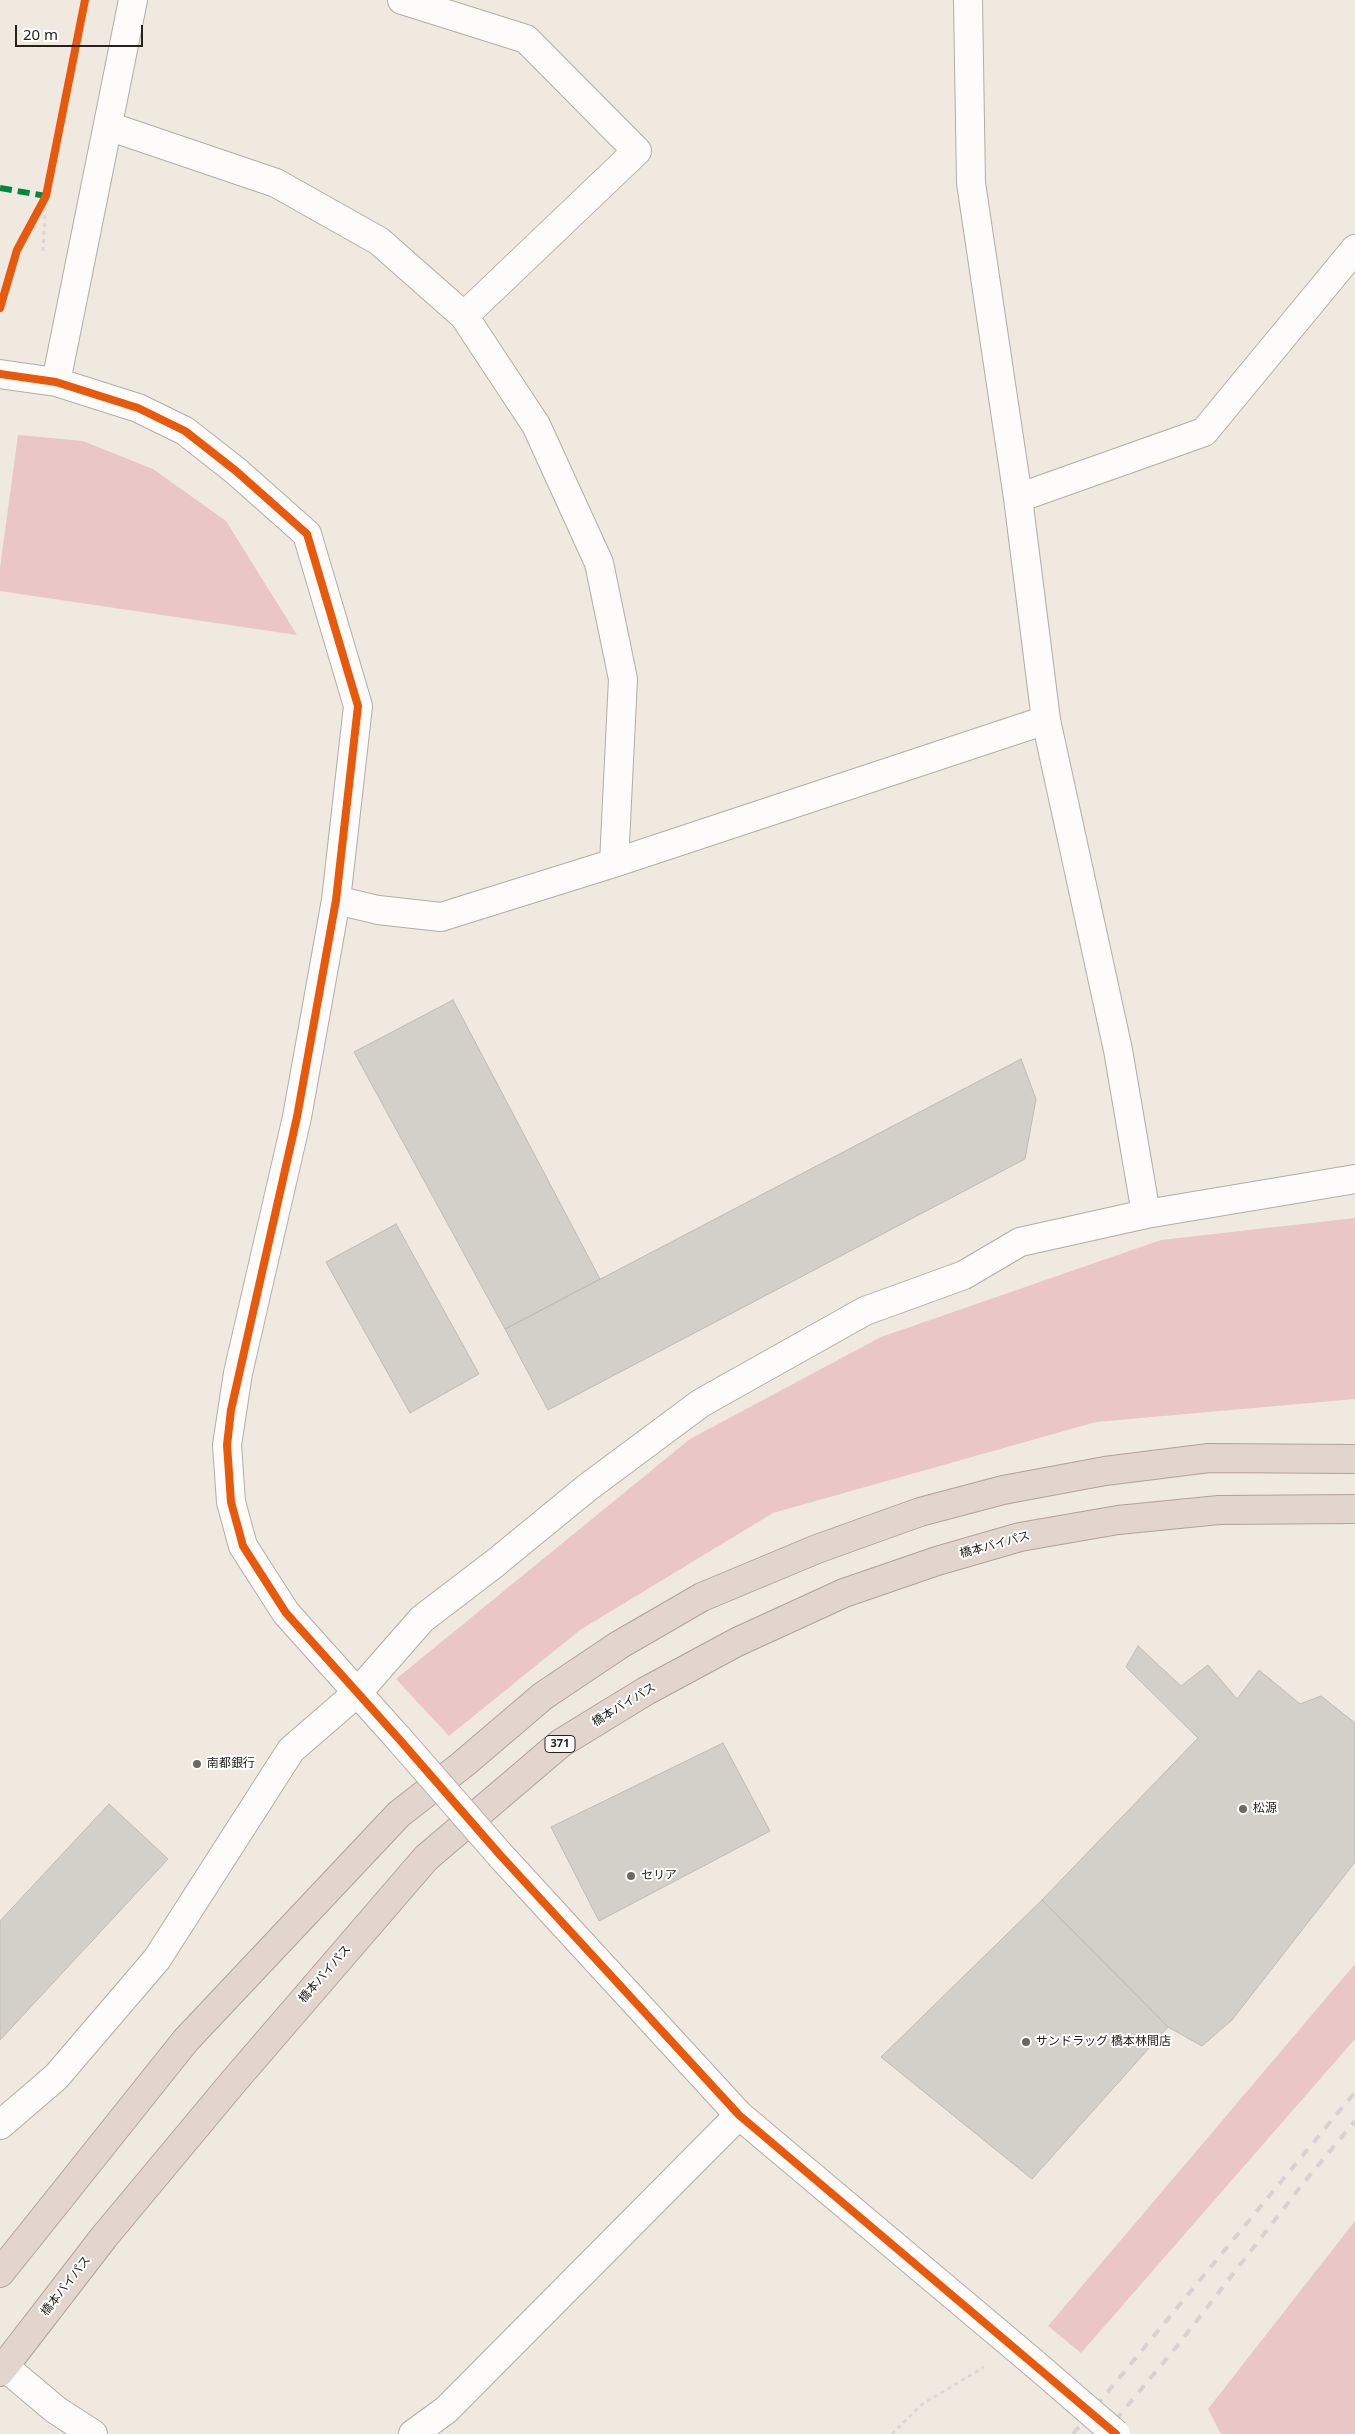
<!DOCTYPE html>
<meta charset="utf-8">
<style>
body{margin:0}
#map{position:relative;width:1355px;height:2434px;overflow:hidden;background:#f0e9e0;font-family:"Noto Sans",sans-serif}
canvas{display:block}
.scale{position:absolute;left:15px;top:25px;width:128px;height:22px;box-sizing:border-box;border:2px solid #26211b;border-top:0;padding-left:6px;font-size:15px;line-height:18px;white-space:nowrap;color:#26211b;-webkit-text-stroke:4px #fff;paint-order:stroke}
</style>
<div id="map">
<canvas width="1355" height="2434"></canvas>
<div class="scale">20 m</div>
</div>
<script>
const context = document.querySelector('canvas').getContext('2d');
context.lineJoin = 'round';
function fill(path, color) { context.fillStyle = color; context.fill(path, 'evenodd'); }
const poly = rows => new Path2D(rows.map(r => 'M' + r).join(''));
function stroke(path, color, width, dash) { context.strokeStyle = color; context.lineWidth = width; context.lineCap = dash ? 'butt' : 'round'; context.setLineDash(dash || []); context.stroke(path); }
function label(font, color, halo, rows, align = 'center') {
  context.font = font + ' "Noto Sans","Noto Sans JP",sans-serif'; context.lineWidth = 4; context.setLineDash([]); context.textBaseline = 'middle'; context.strokeStyle = halo; context.fillStyle = color; for (const [text, x, y, turn = 0] of rows) {
    context.save(); context.translate(x, y); context.rotate((+turn || 0) * Math.PI / 180); context.textAlign = isNaN(turn) ? turn : align; if (halo) context.strokeText(text, 0, 0); context.fillText(text, 0, 0); context.restore();
  }
}
const green = poly([
 [18,435,83,441,153,469,226,521,297,635,0,591,0,568],
 [1355,1218,1355,1399,1096,1422,773,1513,580,1630,449,1736,396,1679,690,1439,881,1337,1161,1240],
 [1355,1964,1355,2039,1081,2353,1048,2326],
 [1355,2221,1355,2434,1221,2434,1208,2409]
]);
const building = poly([
 [453,1000,600,1279,505,1329,354,1052,453,1000],
 [1021,1059,1036,1099,1025,1159,548,1410,505,1329,1021,1059],
 [396,1224,479,1374,410,1413,326,1262,396,1224],
 [1138,1646,1181,1686,1208,1665,1237,1699,1259,1670,1300,1704,1321,1696,1355,1723,1355,1862,1232,2020,1202,2046,1168,2027,1042,1900,1198,1738,1126,1667,1138,1646],
 [723,1743,770,1831,599,1921,551,1827,723,1743],
 [109,1804,168,1859,0,2040,0,1921,109,1804],
 [1042,1900,1168,2027,1032,2179,881,2057,1042,1900]
]);
const path = poly([
 [43,251,46,196],
 [892,2434,921,2405,984,2367]
]);
const minor = poly([
 [402,0,526,39,637,151,464,316],
 [968,0,971,183,1018,498,1046,720,1118,1050,1146,1214],
 [108,126,276,183,379,241,464,316,536,425,599,563,623,679,614,863],
 [0,374,56,382,138,408,185,431,236,471,307,534,358,706,336,900,297,1117,238,1373,227,1445,231,1502,243,1546,286,1613,399,1739],
 [56,382,133,0],
 [1018,498,1204,432,1355,249],
 [336,900,378,910,441,917,614,863,1046,720],
 [501,1856,739,2115,1035,2364],
 [0,2125,56,2077,157,1959,291,1750,358,1692,422,1619,494,1564,588,1487,701,1403,865,1311,964,1275,1020,1242,1146,1214,1355,1179],
 [0,2363,56,2410,93,2434],
 [413,2434,446,2410,739,2115]
]);
const highway = poly([
 [0,2273,186,2040,399,1814,462,1765,543,1696,619,1645,702,1597,817,1549,920,1512,1003,1490,1105,1471,1209,1458,1355,1459],
 [0,2372,104,2237,234,2081,426,1858,561,1743,646,1691,737,1642,844,1593,937,1561,1020,1537,1118,1520,1219,1510,1355,1509]
]);
const rail = poly([
 [1073,2434,1355,2092],
 [1104,2434,1178,2345,1305,2181,1355,2121]
]);
const minorBridge = poly([
 [399,1739,501,1856],
 [1035,2364,1116,2434]
]);
const quiet = poly([
 [0,188,46,196]
]);
const cycleway = poly([
 [0,308,17,250,46,196,85,0],
 [0,374,56,382,138,408,185,431,236,471,307,534,358,706,336,900,297,1117,231,1410,227,1445,231,1502,243,1546,286,1613,399,1739,501,1856,739,2115,1116,2434]
]);
const markers = [
 [197,1764,5,"#6d6760"],
 [1243,1809,5,"#6d6760"],
 [631,1876,5,"#6d6760"],
 [1026,2042,5,"#6d6760"]
];
const shields = [
 [560,1744,30]
];
const shieldNames = [
 ["371",560,1744]
];
const streetNames = [
 ["橋本バイパス",995,1545,-15],
 ["橋本バイパス",624,1705,-31],
 ["橋本バイパス",325,1974,-49],
 ["橋本バイパス",66,2286,-52]
];
const poiNames = [
 ["南都銀行",207,1764],
 ["松源",1253,1809],
 ["セリア",641,1876],
 ["サンドラッグ 橋本林間店",1036,2042]
];
fill(green, '#eac6c6');
fill(building, '#d3d0c9');
stroke(building, '#bebbb3', 1);
stroke(minor, '#b2ada6', 30);
stroke(highway, '#b1a298', 30);
stroke(path, '#dad8d5', 3, [4, 4]);
stroke(minor, '#fdfcfa', 28);
stroke(highway, '#e2d5ce', 28);
stroke(rail, '#d5d3d1', 4, [9, 9]);
stroke(minorBridge, '#b2ada6', 30, []);
stroke(minorBridge, '#fdfcfa', 28);
stroke(quiet, '#00873e', 6, [12, 6]);
stroke(cycleway, '#e8590c', 8);
for (const [x, y, r, color] of markers) { const dot = new Path2D(); dot.arc(x, y, r, 0, 2 * Math.PI); context.fillStyle = color; context.fill(dot); stroke(dot, '#fff', 2); }
for (const [x, y, w] of shields) { const box = new Path2D(); box.roundRect(x - w / 2, y - 8.5, w, 17, 4); context.fillStyle = '#fff'; context.fill(box); stroke(box, '#26211b', 1); }
label('bold 11px', '#26211b', null, shieldNames);
label('12px', '#26211b', '#fff', streetNames);
label('12px', '#26211b', '#fff', poiNames, 'left');
</script>
